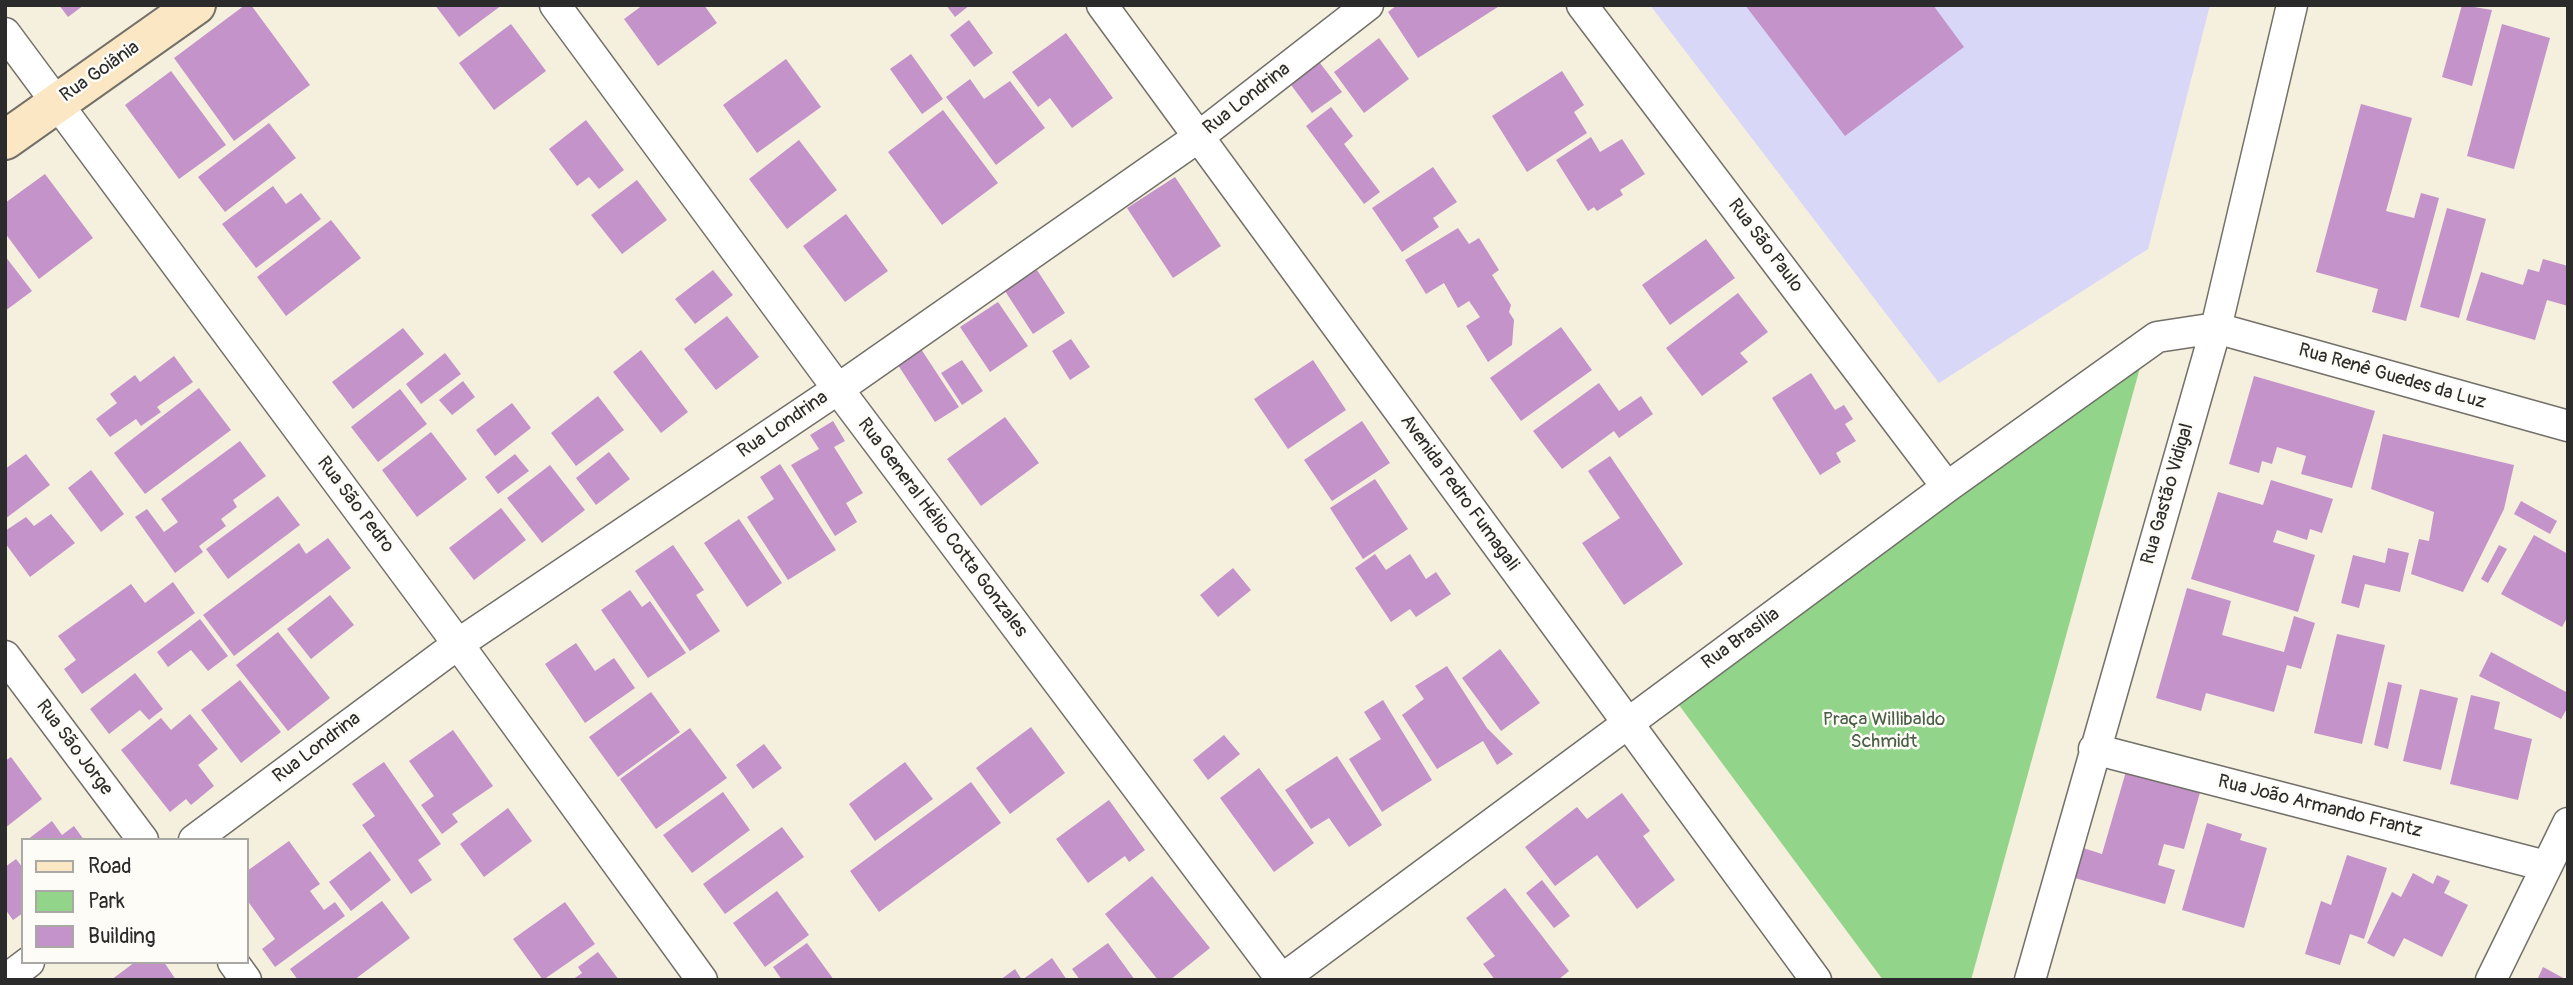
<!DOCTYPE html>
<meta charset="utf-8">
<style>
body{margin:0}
#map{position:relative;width:2573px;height:985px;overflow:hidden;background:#f5efdd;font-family:Pangolin,sans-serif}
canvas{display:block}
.frame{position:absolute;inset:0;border:7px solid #2b2b2b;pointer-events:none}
.legend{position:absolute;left:21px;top:838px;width:228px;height:126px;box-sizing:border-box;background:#fdfcf7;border:2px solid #a9a8a5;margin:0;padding:9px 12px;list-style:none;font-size:21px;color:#2b2b2b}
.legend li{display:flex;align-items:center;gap:14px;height:35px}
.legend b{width:35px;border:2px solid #a9a8a5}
</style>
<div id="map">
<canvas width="2573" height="985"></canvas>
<div class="frame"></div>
<ul class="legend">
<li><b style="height:9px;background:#fbe7c3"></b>Road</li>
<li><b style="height:19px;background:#93d48b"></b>Park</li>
<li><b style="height:19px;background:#c393ca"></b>Building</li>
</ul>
</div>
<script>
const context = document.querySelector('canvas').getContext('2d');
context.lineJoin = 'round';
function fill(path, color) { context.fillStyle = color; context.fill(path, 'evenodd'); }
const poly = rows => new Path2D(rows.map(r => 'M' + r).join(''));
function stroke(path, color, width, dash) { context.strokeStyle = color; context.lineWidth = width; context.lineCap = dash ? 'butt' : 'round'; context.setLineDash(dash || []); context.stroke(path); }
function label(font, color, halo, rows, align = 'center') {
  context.font = font + ' Pangolin,sans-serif'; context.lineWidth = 5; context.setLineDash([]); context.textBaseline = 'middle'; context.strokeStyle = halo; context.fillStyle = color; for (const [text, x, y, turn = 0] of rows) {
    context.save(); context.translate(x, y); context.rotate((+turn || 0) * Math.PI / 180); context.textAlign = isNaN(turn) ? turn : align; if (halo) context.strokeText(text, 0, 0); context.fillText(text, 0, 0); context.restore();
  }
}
const built = poly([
 [1650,5,2210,5,2148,249,1939,383]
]);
const green = poly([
 [2141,364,1971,980,1883,980,1673,697]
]);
const building = poly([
 [59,5,84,5,68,17],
 [245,5,251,5,310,85,234,141,174,58],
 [435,5,502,5,459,37],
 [643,5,704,5,717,23,658,66,624,19],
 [946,5,970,5,955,17],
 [1397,5,1501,5,1418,58,1388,12],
 [1745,5,1933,5,1964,47,1845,136],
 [2462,5,2492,10,2472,86,2442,77],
 [969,20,993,53,974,67,950,35],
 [511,24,546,71,494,110,459,63],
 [2502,24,2550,38,2514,169,2467,156],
 [1066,33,1113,98,1072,128,1050,98,1038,107,1012,72],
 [1379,38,1409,79,1364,113,1334,72],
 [911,54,943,99,922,114,890,69],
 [786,59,821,107,757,153,723,105],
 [1317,59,1342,92,1312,113,1288,81],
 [171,71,226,145,179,179,125,105],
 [1562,71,1584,105,1574,112,1587,133,1527,172,1492,116],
 [970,79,984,99,1010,81,1045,128,996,165,946,97],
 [2361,104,2412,118,2386,211,2414,218,2421,193,2439,198,2406,321,2372,312,2378,289,2316,272],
 [1331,107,1353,136,1344,144,1380,192,1364,204,1306,126],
 [943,110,998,183,942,225,888,152],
 [586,120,624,170,599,189,589,177,577,186,549,149],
 [269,123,296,158,225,212,198,177],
 [1591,137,1600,152,1622,139,1645,174,1620,190,1623,195,1597,211,1594,207,1588,211,1556,160],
 [799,140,837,190,787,229,749,179],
 [1433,167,1457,202,1433,218,1439,227,1402,252,1372,208],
 [45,174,93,238,39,279,5,233,5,203],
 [1175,177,1221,246,1173,278,1127,208],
 [637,180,667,220,622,254,591,215],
 [273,186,286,204,301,193,321,219,256,268,222,224],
 [2447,208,2486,219,2459,318,2420,307],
 [846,214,888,271,845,302,803,246],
 [331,220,361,258,286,316,257,277],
 [1458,228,1469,244,1479,238,1499,270,1492,275,1511,305,1509,312,1514,320,1512,345,1488,362,1466,326,1480,317,1469,301,1458,308,1444,283,1426,294,1405,260],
 [1706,239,1735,278,1670,325,1642,285],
 [5,256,32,291,5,311],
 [2543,259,2568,266,2568,306,2547,300,2535,340,2466,320,2481,272,2523,285,2528,269,2539,272],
 [713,270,733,295,695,324,675,299],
 [1037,270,1065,313,1033,334,1005,291],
 [1738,293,1768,332,1740,353,1748,362,1702,396,1666,348],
 [998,302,1028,346,990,372,960,327],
 [727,316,759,357,716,390,684,349],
 [1561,327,1592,370,1521,421,1490,378],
 [403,328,424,354,353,409,332,382],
 [1071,339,1090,367,1070,380,1052,351],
 [921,349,959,407,935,422,898,365],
 [641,350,688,412,661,433,613,372],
 [445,353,461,374,421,404,406,384],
 [174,356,193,382,157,407,161,412,141,426,136,419,110,437,96,419,117,403,110,394,135,375,140,382],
 [962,360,983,391,962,405,941,373],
 [1313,360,1346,410,1288,449,1254,399],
 [1811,373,1835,410,1844,405,1853,419,1845,424,1856,441,1836,453,1841,462,1820,475,1772,398],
 [2254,376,2375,411,2352,488,2301,474,2306,456,2277,447,2272,464,2262,461,2259,473,2229,464],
 [463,381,475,397,452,415,439,400],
 [1599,383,1619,411,1641,396,1653,414,1619,438,1614,431,1562,469,1533,431],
 [199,388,231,430,145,494,114,453],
 [400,389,427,424,378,462,351,427],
 [598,396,624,430,576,466,551,433],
 [512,403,531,428,495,456,476,430],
 [1005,417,1039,463,981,506,947,459],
 [833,421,845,441,834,447,863,493,846,503,857,522,835,536,791,465,819,449,810,435],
 [1362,421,1390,463,1332,501,1304,460],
 [431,432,467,479,417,517,382,470],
 [2383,434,2514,465,2504,509,2463,592,2411,574,2419,539,2429,541,2434,512,2371,489],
 [240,441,266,476,233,500,237,507,221,519,226,526,199,546,203,552,175,573,135,517,147,509,164,532,178,522,161,499],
 [609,452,630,479,596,505,576,478],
 [26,454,50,485,5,519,5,469],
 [515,454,529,471,498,494,485,477],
 [1610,456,1683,564,1624,605,1582,543,1620,518,1588,471],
 [780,464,836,550,788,580,747,517,774,499,760,477],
 [550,465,585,510,542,543,507,498],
 [91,470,124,514,101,532,68,488],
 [1375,479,1408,529,1363,559,1330,508],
 [2271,480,2333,499,2322,533,2310,529,2307,540,2277,530,2273,542,2315,555,2298,612,2191,579,2218,492,2263,505],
 [278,496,300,525,228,579,206,549],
 [2521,501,2557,521,2550,534,2514,514],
 [501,508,526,540,474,580,449,548],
 [51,514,75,543,30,577,5,543,5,531,26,517,34,526],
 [739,519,782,583,747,607,704,543],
 [2534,535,2568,554,2568,616,2562,627,2501,594],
 [328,538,351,568,234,656,203,615,299,543,306,554],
 [673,545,704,590,696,595,720,631,690,651,635,571],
 [2499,545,2507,549,2488,583,2481,579],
 [2388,548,2409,553,2400,592,2365,584,2359,608,2341,603,2353,555,2385,563],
 [1375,554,1386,570,1410,554,1426,579,1436,572,1451,594,1416,617,1410,609,1391,622,1355,568],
 [1233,568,1251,590,1218,617,1200,595],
 [173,582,195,613,82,694,64,669,76,660,58,636,131,584,145,603],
 [2187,588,2231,601,2222,635,2284,652,2294,616,2315,623,2301,669,2287,665,2274,712,2206,693,2201,711,2156,698],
 [630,590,642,607,650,601,686,653,648,678,601,610],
 [330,595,354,625,311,659,287,629],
 [200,619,228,656,208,671,191,650,168,667,157,652],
 [278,632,330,698,288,731,236,665],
 [2337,634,2385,645,2362,744,2314,733],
 [576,643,595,671,614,658,635,688,585,723,545,664],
 [1500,649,1540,703,1501,731,1462,678],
 [2491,652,2568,693,2568,707,2561,719,2479,676],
 [1447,666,1487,728,1513,754,1497,765,1483,741,1437,769,1402,715,1424,699,1415,686],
 [135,673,163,709,149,720,140,710,109,734,90,709],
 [240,680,281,732,241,763,201,710],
 [2388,682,2402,685,2388,749,2374,745],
 [2420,689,2458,698,2441,770,2403,761],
 [651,692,680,732,618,777,589,737],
 [2471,695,2500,702,2494,729,2532,739,2518,800,2450,784],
 [1383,700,1432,780,1382,812,1349,759,1381,739,1364,712],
 [190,714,218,749,198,765,214,786,191,805,186,799,170,812,121,750,161,718,171,730],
 [1031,727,1065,773,1010,814,976,768],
 [690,728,727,778,656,829,620,779],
 [453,730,493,786,452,814,458,822,442,834,421,805,434,796,409,761],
 [1224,735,1240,754,1208,780,1193,760],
 [764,744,782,768,753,789,736,765],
 [1337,756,1382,825,1349,847,1329,818,1311,829,1285,790],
 [11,757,42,799,5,828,5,761],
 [384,762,441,844,418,860,432,880,411,894,362,825,375,816,352,784],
 [905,762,933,799,875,841,849,804],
 [1259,768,1314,843,1274,872,1220,798],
 [2127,768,2201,789,2184,849,2164,844,2158,865,2175,870,2165,904,2068,876,2077,846,2102,854],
 [971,782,1001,823,879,912,850,871],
 [723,792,750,830,692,873,663,835],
 [1622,793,1650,831,1643,836,1675,880,1637,909,1597,855,1555,886,1525,847,1577,807,1587,819],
 [1109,800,1145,850,1129,862,1125,856,1088,883,1056,839],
 [508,808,532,841,484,877,460,844],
 [52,821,62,835,74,826,84,840,27,840],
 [2207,823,2242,834,2240,840,2267,848,2244,928,2182,910],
 [782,827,804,857,725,914,703,884],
 [289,841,320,884,310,891,324,910,335,902,345,916,275,967,262,949,275,939,247,900,247,871],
 [370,851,391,880,351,911,329,882],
 [2347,855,2387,868,2364,939,2350,934,2340,965,2305,954,2321,901,2331,905],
 [16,859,23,868,23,913,13,920,5,909,5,867],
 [2413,873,2433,884,2437,875,2450,881,2444,893,2468,905,2442,957,2404,938,2394,957,2367,943,2392,892,2401,897],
 [1152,876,1210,948,1170,980,1158,980,1105,914],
 [1542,880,1570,916,1554,928,1526,893],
 [1505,888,1569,971,1558,980,1495,980,1483,964,1495,956,1466,918],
 [777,891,809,935,765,967,733,923],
 [382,901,410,938,354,980,298,980,290,969],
 [565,902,595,944,543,980,513,939],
 [807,943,834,980,782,980,773,967],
 [1108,943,1135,980,1080,980,1072,969],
 [598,952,619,980,572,980,582,973,578,967],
 [1052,958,1067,980,1000,980,1015,969,1022,980],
 [135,962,164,962,176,980,111,980],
 [2543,967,2567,980,2537,980]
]);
const street = poly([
 [555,5,838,389,1282,980],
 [1102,5,1816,980],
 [1582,5,1947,487],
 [5,33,458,644,702,980],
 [5,656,143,840],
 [2094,749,2546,866],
 [194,840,458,644,838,389,1197,138,1368,5],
 [233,962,246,980],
 [5,980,29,962],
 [1281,980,1947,487,2157,337,2216,328,2568,426],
 [2030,980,2216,328,2292,5],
 [2491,980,2568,823]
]);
const secondary = poly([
 [5,140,196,5]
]);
const streetNames = [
 ["Rua Goiânia",100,72,-35],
 ["Rua Londrina",1247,99,-38],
 ["Rua São Paulo",1765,246,53],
 ["Rua Renê Guedes da Luz",2392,377,16],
 ["Rua Londrina",783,425,-34],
 ["Avenida Pedro Fumagali",1459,493,54],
 ["Rua Gastão Vidigal",2168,494,-74],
 ["Rua São Pedro",355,505,53],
 ["Rua General Hélio Cotta Gonzales",942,528,53],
 ["Rua Brasília",1741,639,-36],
 ["Rua São Jorge",74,748,53],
 ["Rua Londrina",317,748,-37],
 ["Rua João Armando Frantz",2320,807,14]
];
const parkNames = [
 ["Praça Willibaldo",1884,720],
 ["Schmidt",1884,742]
];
fill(built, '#d8d7f8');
fill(green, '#93d48b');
fill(building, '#c393ca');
stroke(street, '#727069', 33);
stroke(secondary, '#727069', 42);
stroke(street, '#fff', 30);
stroke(secondary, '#fbe7c3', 38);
label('19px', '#2b2b2b', '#fdfcf7', streetNames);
label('19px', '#4a5e48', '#fdfcf7', parkNames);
</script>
